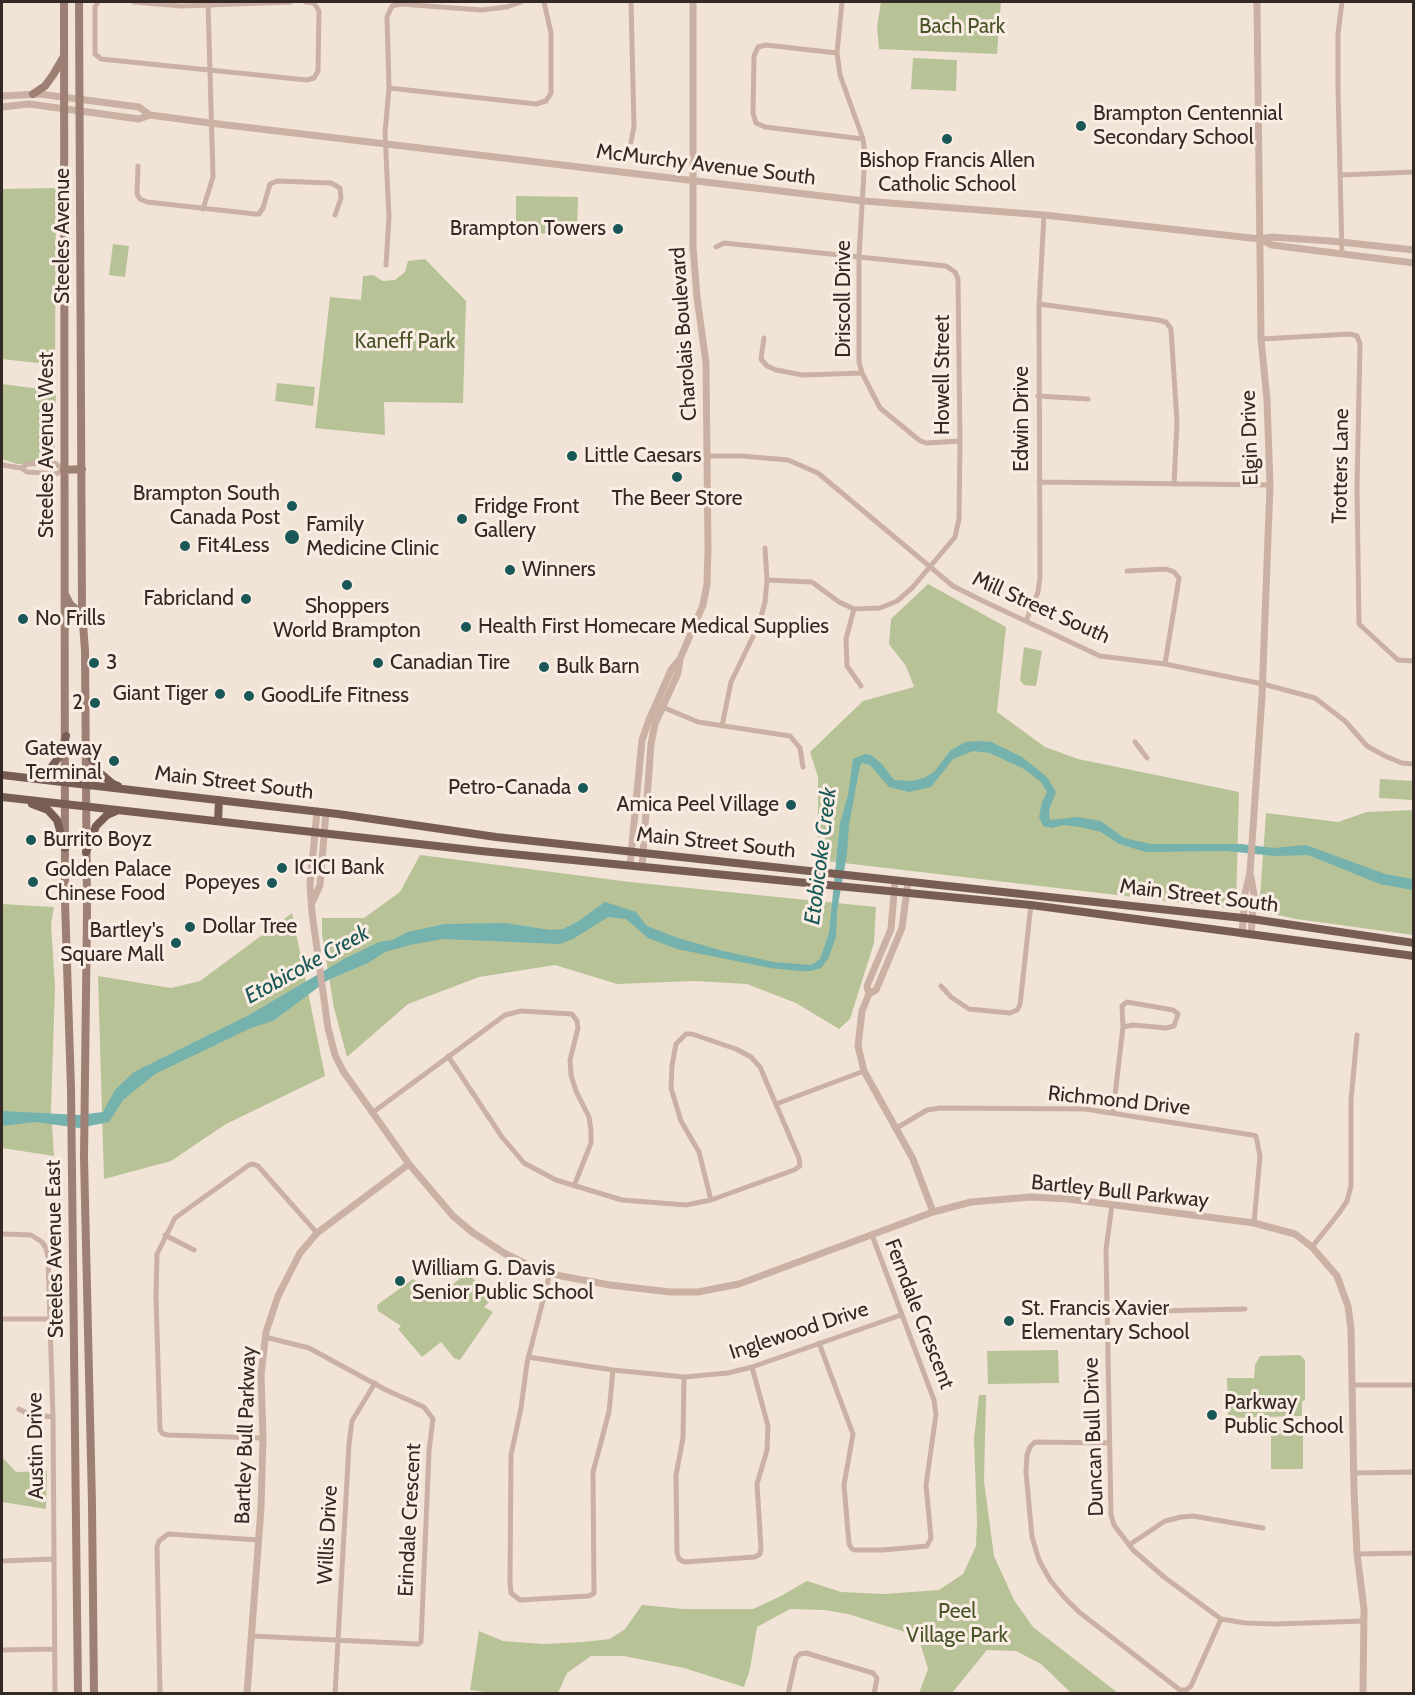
<!DOCTYPE html>
<style>
body{margin:0}
#map{position:relative;width:1415px;height:1695px;overflow:hidden;background:#f2e3d7;font-family:Cabin,sans-serif}
canvas{display:block}
.frame{position:absolute;inset:0;border:3px solid #352925;pointer-events:none}
</style>
<div id="map">
<canvas width="1415" height="1695"></canvas>
<div class="frame"></div>
</div>
<script>
const context = document.querySelector('canvas').getContext('2d');
context.lineJoin = 'round';
function fill(path, color) { context.fillStyle = color; context.fill(path, 'evenodd'); }
const poly = rows => new Path2D(rows.map(r => 'M' + r).join(''));
function stroke(path, color, width, dash) { context.strokeStyle = color; context.lineWidth = width; context.lineCap = dash ? 'butt' : 'round'; context.setLineDash(dash || []); context.stroke(path); }
function label(font, color, halo, rows, align = 'center') {
  context.font = font + ' Cabin,sans-serif'; context.lineWidth = 6; context.setLineDash([]); context.textBaseline = 'middle'; context.strokeStyle = halo; context.fillStyle = color; for (const [text, x, y, turn = 0] of rows) {
    context.save(); context.translate(x, y); context.rotate((+turn || 0) * Math.PI / 180); context.textAlign = isNaN(turn) ? turn : align; if (halo) context.strokeText(text, 0, 0); context.fillText(text, 0, 0); context.restore();
  }
}
const green = poly([
 [881,2,1001,2,997,54,879,49,877,27],
 [913,58,957,60,956,91,911,89],
 [56,188,55,365,2,359,2,189],
 [516,196,578,197,577,233,516,234],
 [113,244,129,246,125,277,109,275],
 [425,259,466,301,463,403,384,402,385,435,315,428,330,297,361,300,363,276,373,275,383,281,395,280,405,272,408,261],
 [277,383,315,387,313,406,275,401],
 [2,384,56,391,54,465,17,464,2,459],
 [928,584,1006,627,997,712,1045,747,1078,759,1239,792,1236,909,818,860,818,777,810,752,863,701,914,687,906,666,889,644,891,619],
 [1024,647,1042,651,1036,686,1024,685,1020,680],
 [1380,779,1413,781,1413,800,1379,798],
 [1413,810,1413,935,1296,919,1259,911,1266,813,1338,822,1367,812],
 [420,855,630,882,876,907,874,943,850,1019,839,1029,796,1003,747,984,695,981,617,984,555,965,479,977,408,1004,347,1057,334,1008,322,934,322,918,364,918,400,892],
 [2,904,54,907,51,924,55,988,51,1109,54,1156,2,1148],
 [292,913,325,1076,226,1124,171,1161,104,1179,98,976,171,988,200,981],
 [468,1272,491,1300,484,1307,493,1312,460,1360,454,1358,441,1342,422,1357,398,1329,401,1326,378,1311,377,1305,413,1279,421,1284,431,1302],
 [1058,1350,1059,1383,988,1384,987,1351],
 [1300,1355,1305,1360,1305,1399,1302,1402,1302,1416,1228,1418,1227,1378,1254,1378,1255,1365,1260,1356],
 [979,1395,986,1395,984,1481,994,1556,1014,1600,1033,1627,1118,1693,1071,1693,1041,1664,1016,1651,987,1650,952,1693,919,1693,928,1669,918,1636,848,1614,824,1610,790,1609,757,1627,750,1669,744,1687,684,1668,624,1656,591,1656,567,1673,558,1693,500,1694,470,1690,479,1631,503,1641,544,1644,583,1642,610,1639,625,1629,642,1605,683,1609,753,1609,779,1597,807,1581,841,1592,884,1594,939,1590,963,1574,976,1546,977,1522,974,1439],
 [1271,1429,1303,1429,1303,1469,1271,1469],
 [2,1457,16,1472,47,1471,46,1509,2,1502]
]);
const water = poly([
 [979,741,991,742,1022,757,1047,777,1056,792,1049,810,1050,820,1077,817,1101,821,1124,838,1151,844,1241,844,1274,848,1306,845,1385,874,1413,879,1413,890,1380,884,1308,855,1275,856,1226,851,1146,852,1119,844,1101,832,1080,827,1063,825,1052,828,1043,826,1039,817,1042,802,1047,792,1041,782,1024,769,990,753,973,751,953,759,931,787,909,792,889,787,870,765,862,763,860,766,849,825,847,854,837,911,836,937,828,959,821,968,811,971,799,971,770,968,677,949,648,938,626,919,608,917,573,939,560,944,443,939,410,945,385,952,368,963,328,980,273,1021,253,1027,155,1074,123,1100,109,1122,79,1128,35,1122,2,1126,2,1111,79,1115,103,1112,115,1090,134,1072,249,1015,344,959,379,942,392,940,408,932,445,924,505,923,550,930,563,929,577,922,605,902,636,912,647,926,675,937,723,951,774,962,811,965,820,959,829,933,840,823,848,795,853,759,865,754,871,755,882,764,894,780,911,781,924,778,934,772,951,750,966,742]
]);
const minor = poly([
 [98,2,95,7,95,54,101,59,307,80,314,78,318,71,319,11,314,3,306,2],
 [134,2,181,6,291,2],
 [631,2,634,126,631,142],
 [842,2,837,53,840,75,863,139,865,155,859,256,859,362,862,373,880,408,919,440,926,443,960,441],
 [837,53,766,45,758,47,754,56,753,113,756,123,765,127,863,139],
 [389,88,536,104,546,101,551,93,551,33,544,2],
 [138,166,137,194,140,199,147,202,255,214,259,214,263,208,270,184,277,181,331,183,340,188,341,198,335,215],
 [1341,175,1414,172],
 [203,209,213,177,208,2],
 [716,247,724,243,946,266,955,272,958,279,960,441,959,519,955,537,912,588,897,601,880,608,854,609,839,602,812,582,767,580],
 [1342,255,1338,88,1338,33,1342,2],
 [386,265,389,217,385,133,389,88,387,17,392,6,401,4,481,10,507,7,521,2],
 [1039,304,1158,320,1166,322,1171,329,1177,422,1174,484],
 [764,338,761,359,767,366,776,370,803,375,862,373],
 [1261,339,1350,334,1357,336,1360,344,1357,488,1359,624,1398,660,1414,661],
 [1038,396,1088,399],
 [707,456,742,456,788,460,818,473,953,586,985,602,1100,656,1165,664,1263,684,1315,698,1345,721,1367,746,1385,756,1402,763,1414,764],
 [2,465,21,468,27,472,56,474,64,470,55,463,28,464,21,468],
 [1039,482,1270,485],
 [1127,571,1166,569,1174,572,1179,578,1165,664],
 [854,609,846,639,847,666,861,686],
 [1026,621,1038,592,1040,578,1039,306,1044,215],
 [660,706,698,722,790,736,800,748,803,767],
 [722,726,731,682,759,624,765,602,767,580,765,548],
 [1135,742,1147,758],
 [941,986,951,997,969,1009,1010,1013,1017,1010,1020,1005,1031,904],
 [448,1056,502,1137,524,1163,556,1180,622,1200,686,1205,711,1200,794,1170,800,1166,799,1158,760,1067,751,1057,736,1049,692,1034,686,1034,676,1044,672,1066,671,1088,681,1121,699,1152,711,1200],
 [776,1104,864,1071],
 [1113,1112,1123,1027,1133,1025,1166,1028,1174,1026,1178,1014,1173,1010,1127,1002,1122,1006,1123,1027],
 [372,1113,505,1015,521,1011,572,1014,577,1021,578,1028,570,1060,571,1075,576,1091,589,1117,591,1131,591,1143,574,1186],
 [895,1129,927,1110,941,1108,1085,1109,1252,1135,1256,1136,1260,1156,1254,1223],
 [1112,1205,1106,1249,1111,1515,1114,1525,1133,1550,1164,1577,1221,1619,1245,1623,1276,1624,1364,1621],
 [2,1234,31,1235,42,1242,46,1248,48,1257,53,1417,55,1694],
 [165,1235,194,1250],
 [1312,1247,1339,1213,1347,1201,1351,1186,1351,1100,1357,1035],
 [550,1273,527,1363,521,1408,511,1455,510,1582,511,1593,520,1600,589,1596,594,1593,593,1472,609,1412,613,1370],
 [1107,1312,1245,1309],
 [2,1319,51,1319],
 [819,1343,853,1434,844,1485,849,1544,852,1549,855,1550,883,1550,927,1546,931,1538,926,1485,936,1414,934,1400,872,1235],
 [528,1357,613,1370,684,1377,728,1373,752,1367,901,1315],
 [684,1377,683,1438,676,1475,677,1553,679,1559,684,1562,755,1557,760,1554,761,1548,757,1484,767,1450,768,1426,752,1367],
 [1353,1385,1414,1385],
 [19,1409,28,1414,53,1417],
 [263,1438,168,1435,163,1434,160,1430,156,1296,157,1254,175,1218,249,1165,253,1164,258,1166,317,1233],
 [1109,1443,1035,1442,1030,1447,1027,1455,1026,1472,1032,1537,1039,1560,1050,1580,1064,1597,1079,1612,1180,1690,1186,1690,1191,1686,1221,1619],
 [1353,1473,1414,1472],
 [1129,1545,1165,1521,1181,1517,1193,1516,1263,1528],
 [1357,1554,1414,1553],
 [2,1561,53,1559],
 [252,1636,418,1644,421,1642,429,1451,433,1419,424,1407,386,1390,309,1348,265,1337],
 [2,1650,54,1649],
 [160,1694,157,1547,159,1541,168,1534,259,1540],
 [335,1694,349,1444,352,1421,375,1383],
 [788,1694,796,1658,800,1654,806,1653,873,1673,877,1678,874,1694]
]);
const tertiary = poly([
 [2,96,39,94,139,107,150,115,210,123,864,201,1044,215,1260,239,1271,237,1331,241,1414,250],
 [2,107,29,104,139,119,150,115],
 [1260,239,1272,245,1287,247,1414,263],
 [317,811,310,885,312,913,328,1028,335,1055,343,1071,409,1164,453,1216,472,1232,504,1253,530,1266,561,1276,610,1285,670,1292,698,1292,739,1284,933,1212,971,1202,1031,1197,1068,1199,1254,1223,1295,1234,1312,1247,1337,1276,1348,1306,1351,1329,1354,1490,1357,1554,1364,1609,1363,1694],
 [630,865,642,740,649,720,671,670,678,661],
 [642,867,651,744,655,724,678,673,680,659,703,605,707,584,708,549,706,363,697,297,693,247,693,2],
 [1251,877,1254,895,1251,935],
 [895,881,891,929,867,986,869,994,862,1011,858,1046,864,1071,913,1159,933,1212],
 [313,901,320,885,326,812],
 [1242,934,1245,894,1250,872,1262,696,1270,485,1267,400,1261,339,1257,2],
 [869,994,876,990,902,928,908,882],
 [247,1694,261,1508,263,1438,261,1375,266,1332,278,1296,300,1253,317,1233,409,1164]
]);
const secondary = poly([
 [64,2,65,902,71,1089,78,1694],
 [79,2,82,609,85,651,87,911,84,1158,92,1504,94,1694],
 [33,94,45,86,53,75,63,58],
 [64,470,82,469],
 [66,596,70,604,83,616]
]);
const primary = poly([
 [85,747,100,773,113,784,118,786],
 [2,775,338,814,496,837,1252,919,1414,943],
 [31,775,50,769,61,754,66,736],
 [2,797,481,851,1031,905,1414,956],
 [32,804,48,810,57,820,65,848],
 [218,821,219,800],
 [86,852,96,826,107,815,116,811]
]);
const markers = [
 [1081,126,6,"#195856"],
 [947,139,6,"#195856"],
 [618,229,6,"#195856"],
 [572,456,6,"#195856"],
 [677,477,6,"#195856"],
 [292,506,6,"#195856"],
 [462,519,6,"#195856"],
 [292,537,8,"#195856"],
 [185,546,6,"#195856"],
 [510,570,6,"#195856"],
 [347,585,6,"#195856"],
 [246,599,6,"#195856"],
 [23,619,6,"#195856"],
 [466,627,6,"#195856"],
 [94,663,6,"#195856"],
 [378,663,6,"#195856"],
 [544,667,6,"#195856"],
 [220,694,6,"#195856"],
 [249,696,6,"#195856"],
 [95,703,6,"#195856"],
 [114,761,6,"#195856"],
 [583,788,6,"#195856"],
 [791,805,6,"#195856"],
 [31,840,6,"#195856"],
 [282,868,6,"#195856"],
 [33,882,6,"#195856"],
 [272,883,6,"#195856"],
 [190,927,6,"#195856"],
 [176,943,6,"#195856"],
 [400,1281,6,"#195856"],
 [1009,1321,6,"#195856"],
 [1212,1415,6,"#195856"]
];
const parkNames = [
 ["Bach Park",962,27],
 ["Kaneff Park",405,342],
 ["Peel",957,1612],
 ["Village Park",957,1636]
];
const poiNames = [
 ["Brampton Centennial",1093,114],
 ["Secondary School",1093,138],
 ["Bishop Francis Allen",947,161,"center"],
 ["Catholic School",947,185,"center"],
 ["Brampton Towers",606,229,"right"],
 ["Little Caesars",584,456],
 ["Brampton South",280,494,"right"],
 ["Canada Post",280,518,"right"],
 ["The Beer Store",677,499,"center"],
 ["Fridge Front",474,507],
 ["Gallery",474,531],
 ["Family",306,525],
 ["Medicine Clinic",306,549],
 ["Fit4Less",197,546],
 ["Winners",522,570],
 ["Fabricland",234,599,"right"],
 ["Shoppers",347,607,"center"],
 ["World Brampton",347,631,"center"],
 ["No Frills",35,619],
 ["Health First Homecare Medical Supplies",478,627],
 ["3",106,663],
 ["Canadian Tire",390,663],
 ["Bulk Barn",556,667],
 ["Giant Tiger",208,694,"right"],
 ["GoodLife Fitness",261,696],
 ["2",83,703,"right"],
 ["Gateway",102,749,"right"],
 ["Terminal",102,773,"right"],
 ["Petro-Canada",571,788,"right"],
 ["Amica Peel Village",779,805,"right"],
 ["Burrito Boyz",43,840],
 ["ICICI Bank",294,868],
 ["Golden Palace",45,870],
 ["Chinese Food",45,894],
 ["Popeyes",260,883,"right"],
 ["Dollar Tree",202,927],
 ["Bartley's",164,931,"right"],
 ["Square Mall",164,955,"right"],
 ["William G. Davis",412,1269],
 ["Senior Public School",412,1293],
 ["St. Francis Xavier",1021,1309],
 ["Elementary School",1021,1333],
 ["Parkway",1224,1403],
 ["Public School",1224,1427]
];
const streetNames = [
 ["McMurchy Avenue South",706,165,7],
 ["Steeles Avenue",63,236,-90],
 ["Driscoll Drive",844,299,-90],
 ["Charolais Boulevard",684,334,-94],
 ["Howell Street",943,375,-90],
 ["Edwin Drive",1022,419,-90],
 ["Elgin Drive",1250,438,-92],
 ["Steeles Avenue West",47,445,-90],
 ["Trotters Lane",1341,466,-89],
 ["Mill Street South",1041,608,24],
 ["Main Street South",234,783,7],
 ["Main Street South",716,843,6],
 ["Main Street South",1199,896,7],
 ["Richmond Drive",1119,1101,6],
 ["Bartley Bull Parkway",1120,1192,6],
 ["Steeles Avenue East",55,1249,-91],
 ["Ferndale Crescent",919,1314,69],
 ["Inglewood Drive",799,1331,-18],
 ["Bartley Bull Parkway",246,1435,-88],
 ["Duncan Bull Drive",1094,1437,-92],
 ["Austin Drive",36,1446,-91],
 ["Erindale Crescent",410,1520,-87],
 ["Willis Drive",328,1535,-87]
];
const waterNames = [
 ["Etobicoke Creek",821,856,-83],
 ["Etobicoke Creek",307,965,-29]
];
fill(green, '#b8c297');
fill(water, '#75b1ad');
stroke(minor, '#cbb1a3', 5);
stroke(tertiary, '#cbb1a3', 7);
stroke(secondary, '#9e7f74', 8);
stroke(primary, '#785d55', 8);
for (const [x, y, r, color] of markers) { const dot = new Path2D(); dot.arc(x, y, r, 0, 2 * Math.PI); context.fillStyle = color; context.fill(dot); stroke(dot, '#faede4', 2); }
label('21px', '#495428', '#faede4', parkNames);
label('21px', '#352925', '#faede4', poiNames, 'left');
label('21px', '#352925', '#faede4', streetNames);
label('italic 22px', '#195856', '#faede4', waterNames);
</script>
